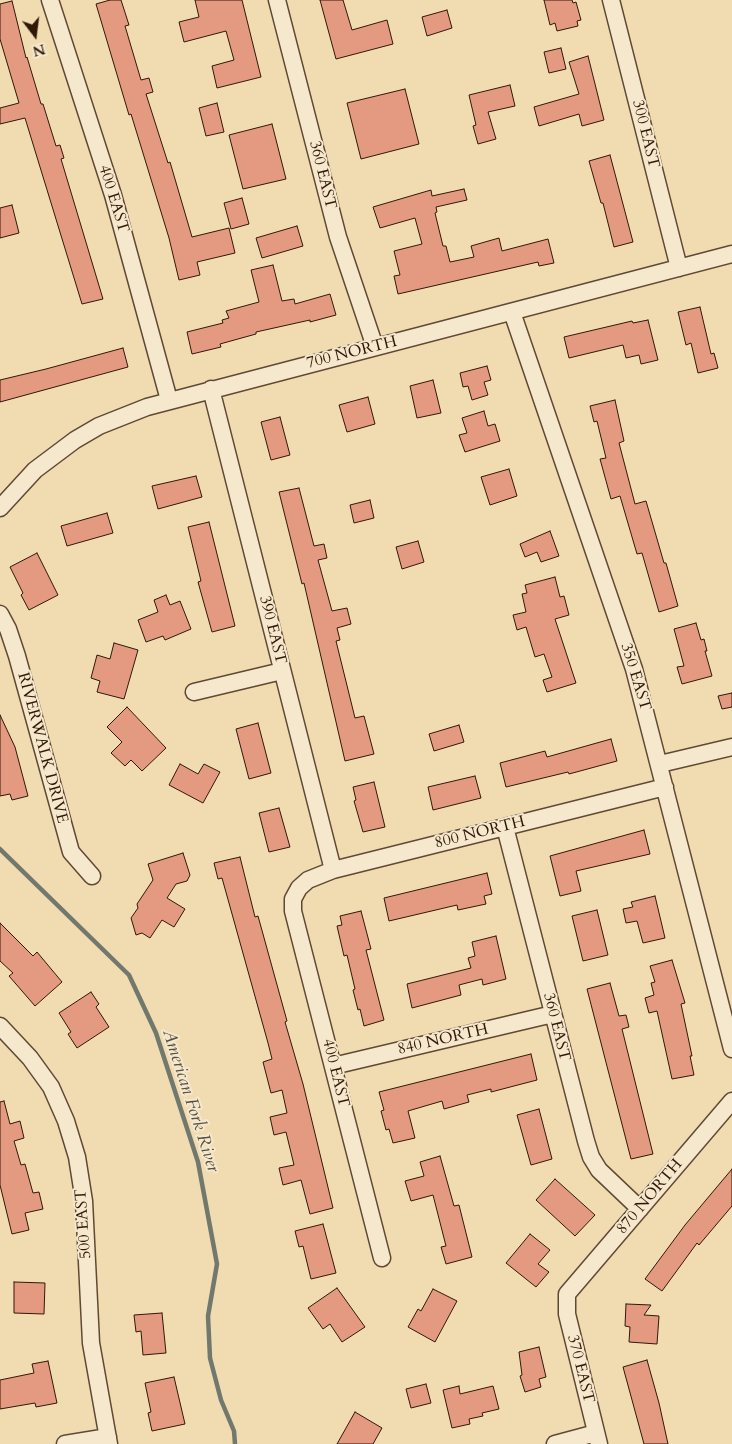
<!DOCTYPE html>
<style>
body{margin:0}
#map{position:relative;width:732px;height:1444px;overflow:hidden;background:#f1dbb1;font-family:Cardo,serif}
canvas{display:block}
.north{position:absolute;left:10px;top:10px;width:50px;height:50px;-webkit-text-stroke:4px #f6e8cc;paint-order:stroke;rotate:165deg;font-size:14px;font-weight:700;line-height:20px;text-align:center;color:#301809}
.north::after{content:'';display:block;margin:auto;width:18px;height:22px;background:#301809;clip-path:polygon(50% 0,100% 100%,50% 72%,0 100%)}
</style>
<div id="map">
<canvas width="732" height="1444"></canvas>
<div class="north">N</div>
</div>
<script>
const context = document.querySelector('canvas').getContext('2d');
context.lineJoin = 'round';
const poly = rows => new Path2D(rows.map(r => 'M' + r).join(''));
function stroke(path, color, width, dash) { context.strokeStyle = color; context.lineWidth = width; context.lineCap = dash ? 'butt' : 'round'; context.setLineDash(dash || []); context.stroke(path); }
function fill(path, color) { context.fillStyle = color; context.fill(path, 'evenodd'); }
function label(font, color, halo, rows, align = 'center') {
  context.font = font + ' Cardo,serif'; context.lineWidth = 4; context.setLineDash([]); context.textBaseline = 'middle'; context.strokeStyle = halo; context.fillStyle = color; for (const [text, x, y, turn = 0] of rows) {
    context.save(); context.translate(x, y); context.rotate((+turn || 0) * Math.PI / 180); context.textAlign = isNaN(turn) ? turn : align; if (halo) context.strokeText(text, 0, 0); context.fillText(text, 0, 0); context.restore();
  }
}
const stream = poly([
 [0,849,129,975,156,1033,198,1162,217,1264,208,1316,210,1358,221,1400,234,1431,235,1444]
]);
const building = poly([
 [110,0,121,0,129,25,125,26,141,80,149,78,153,92,146,94,168,163,170,162,192,237,229,228,235,253,197,262,200,275,179,280,169,238,131,114,129,115,96,4,110,0],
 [195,0,242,0,261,77,217,88,212,66,234,60,226,31,184,42,179,22,199,17,195,0],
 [320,0,343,0,352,30,387,20,393,44,336,59,320,0],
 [544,0,572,0,573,3,576,2,581,20,577,21,578,26,557,31,555,23,550,25,544,0],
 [12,1,26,58,27,57,41,104,43,104,56,146,60,145,64,158,61,159,103,299,82,304,25,118,0,124,0,108,19,103,0,39,0,4,12,1],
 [447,10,452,28,427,36,422,17,447,10],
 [561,48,566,69,549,73,544,52,561,48],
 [588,56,604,120,582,126,579,114,539,126,534,107,579,94,569,62,588,56],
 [510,85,515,106,488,112,496,139,478,144,473,126,476,125,469,95,510,85],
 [405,89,419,144,361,159,347,103,405,89],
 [217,103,224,132,206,136,199,108,217,103],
 [272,124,286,179,243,189,229,135,272,124],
 [610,155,633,242,614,247,603,203,601,203,589,161,610,155],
 [464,189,467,200,436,207,437,212,435,213,443,246,446,246,450,262,474,257,471,246,499,238,502,251,548,239,554,263,539,266,538,262,398,294,394,276,400,275,394,251,422,244,415,218,380,228,373,207,431,190,432,196,464,189],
 [242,198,249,224,231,229,224,203,242,198],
 [12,205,19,233,0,238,0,208,12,205],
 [297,226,303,246,262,258,256,238,297,226],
 [273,265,282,301,294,299,295,304,330,294,336,315,310,322,310,320,256,332,256,334,220,344,221,347,192,354,187,332,223,323,222,320,229,318,226,311,259,302,251,270,273,265],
 [700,307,711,354,714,353,718,368,698,373,691,343,686,345,678,312,700,307],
 [648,320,658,360,641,364,639,355,626,358,623,345,569,358,564,337,632,321,633,323,648,320],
 [123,348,128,367,0,402,0,380,46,369,123,348],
 [487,366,491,380,484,382,488,395,472,400,468,386,463,387,460,373,487,366],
 [433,380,441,413,417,418,410,386,433,380],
 [368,397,375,424,347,432,339,405,368,397],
 [615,400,624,441,619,443,635,504,646,501,664,563,666,563,678,606,659,612,642,553,637,554,620,496,611,499,600,459,606,458,597,421,594,422,590,406,615,400],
 [484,411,488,426,495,424,500,441,465,452,459,435,467,433,462,418,484,411],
 [280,417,290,455,271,460,261,422,280,417],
 [509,469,517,496,490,505,481,477,509,469],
 [196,476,202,497,158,509,152,486,196,476],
 [299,488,314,546,324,544,327,558,318,560,332,611,347,608,351,624,337,628,340,640,336,641,355,718,364,716,374,754,345,761,304,583,302,584,279,492,299,488],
 [370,500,374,518,354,523,350,505,370,500],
 [107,513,113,533,67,546,61,526,107,513],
 [209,522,235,626,212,632,198,582,201,581,188,527,209,522],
 [550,531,559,556,541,562,537,552,525,557,520,544,550,531],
 [418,541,424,562,402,569,396,547,418,541],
 [37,553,58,595,29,610,21,595,23,593,10,567,37,553],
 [555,577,560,597,564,596,569,615,555,619,576,683,547,692,543,680,552,677,544,654,535,657,526,627,517,630,513,615,526,612,522,594,527,593,525,585,555,577],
 [166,595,170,605,180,601,191,629,165,640,163,636,146,642,138,620,158,612,154,600,166,595],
 [696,623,701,640,704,639,707,651,705,651,712,676,682,684,677,667,684,666,674,629,696,623],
 [114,643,138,650,124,699,97,692,100,681,91,678,97,655,110,659,114,643],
 [732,693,732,707,722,709,718,696,732,693],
 [127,707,166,748,142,771,131,760,125,766,111,753,122,742,107,727,127,707],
 [0,715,15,747,28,796,12,800,10,794,0,796,0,715],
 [258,723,271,773,249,779,236,729,258,723],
 [459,725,464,742,434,751,429,734,459,725],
 [611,739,617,761,569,774,568,772,506,787,500,763,545,751,547,757,611,739],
 [180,764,198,774,204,764,220,772,203,803,169,785,180,764],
 [475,776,481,798,433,810,428,787,475,776],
 [374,782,385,827,363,832,354,801,356,800,353,787,374,782],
 [279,808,290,847,269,852,259,813,279,808],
 [644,830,650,854,576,871,581,891,560,896,550,856,644,830],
 [183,853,190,875,187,881,176,884,167,898,185,909,174,927,162,920,150,938,142,933,136,935,131,918,138,908,137,904,153,880,148,864,183,853],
 [240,857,255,917,258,916,287,1021,285,1022,303,1084,333,1208,310,1214,301,1180,283,1185,279,1168,294,1165,286,1132,274,1135,270,1117,287,1113,282,1090,271,1093,263,1062,272,1059,268,1043,222,878,218,879,214,863,240,857],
 [487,873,492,894,484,896,486,904,458,910,457,905,389,921,384,898,487,873],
 [655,896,665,938,643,943,637,921,626,923,623,909,633,907,631,902,655,896],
 [597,910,608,955,583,961,572,916,597,910],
 [361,911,371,949,366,950,384,1020,364,1026,360,1009,358,1010,353,990,355,989,347,955,344,956,337,926,342,925,340,916,361,911],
 [0,923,33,956,37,952,62,982,35,1006,9,976,13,973,0,961,0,923],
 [496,936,506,979,483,985,482,979,459,985,461,995,412,1008,407,984,471,968,468,958,475,956,472,942,496,936],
 [672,960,685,1003,681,1004,692,1056,690,1056,694,1075,672,1079,657,1011,649,1013,645,998,654,995,651,983,655,982,650,966,672,960],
 [610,983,619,1016,626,1015,629,1027,622,1029,653,1154,631,1159,587,989,610,983],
 [91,992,99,1004,96,1007,109,1027,77,1048,68,1034,71,1032,59,1013,91,992],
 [531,1054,537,1080,491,1092,491,1089,467,1095,469,1102,444,1109,442,1101,408,1111,415,1138,393,1143,389,1129,386,1130,381,1111,384,1110,379,1092,531,1054],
 [4,1101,10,1124,20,1121,24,1138,14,1141,21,1165,25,1164,33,1193,39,1192,43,1209,25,1213,29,1230,12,1234,0,1185,0,1102,4,1101],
 [539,1109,552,1159,531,1165,517,1115,539,1109],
 [440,1156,454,1206,459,1205,472,1257,446,1264,441,1247,446,1246,433,1195,411,1201,405,1181,424,1176,420,1162,440,1156],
 [732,1169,732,1206,699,1245,697,1243,662,1291,645,1279,685,1225,732,1169],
 [555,1179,595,1215,575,1236,536,1200,555,1179],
 [323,1224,336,1273,311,1279,303,1246,299,1247,295,1231,323,1224],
 [530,1234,550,1250,538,1264,549,1272,536,1287,506,1263,530,1234],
 [14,1282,45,1283,44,1314,14,1313,14,1282],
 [337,1288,365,1327,342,1342,330,1324,323,1329,308,1308,337,1288],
 [433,1289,457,1301,435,1342,408,1327,418,1309,421,1311,433,1289],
 [626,1304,651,1305,644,1315,659,1316,657,1344,629,1342,630,1327,625,1326,626,1304],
 [162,1313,166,1353,143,1355,141,1331,136,1332,134,1315,162,1313],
 [539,1347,546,1377,539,1379,541,1387,525,1392,520,1376,522,1375,519,1352,539,1347],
 [647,1360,659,1403,668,1444,644,1444,623,1367,647,1360],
 [48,1361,57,1403,36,1407,35,1403,0,1409,0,1380,34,1373,32,1364,48,1361],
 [174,1377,185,1424,152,1431,148,1413,151,1412,145,1383,174,1377],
 [426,1384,431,1403,411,1408,406,1389,426,1384],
 [459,1386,460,1394,493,1386,499,1409,482,1413,483,1416,469,1419,470,1424,452,1428,443,1390,459,1386],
 [355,1412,382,1428,373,1444,337,1444,355,1412]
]);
const minor = poly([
 [50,0,113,195,169,400],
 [277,0,338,237,375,347],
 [611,0,679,268],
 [512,312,634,669,732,1049],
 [211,389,333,870],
 [0,508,35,470,75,440,99,426,147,407,732,254],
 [0,614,8,629,17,656,71,852,92,876],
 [194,692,282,671],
 [660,764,732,747],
 [505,827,586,1141,591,1157,599,1170,640,1209],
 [0,1026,30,1058,51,1087,66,1121,77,1157,84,1201,91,1343,109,1444],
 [333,1066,553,1014],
 [382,1258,293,911,293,899,299,888,308,880,333,870,665,787],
 [65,1444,108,1437],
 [555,1444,596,1433],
 [599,1444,567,1314,567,1294,732,1101]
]);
const streetNames = [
 ["300 EAST",645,134,76],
 ["360 EAST",322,175,76],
 ["400 EAST",113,199,73],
 ["700 NORTH",352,353,-14],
 ["390 EAST",272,630,76],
 ["350 EAST",635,677,73],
 ["RIVERWALK DRIVE",42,748,75],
 ["800 NORTH",480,833,-14],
 ["360 EAST",556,1027,76],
 ["840 NORTH",443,1040,-13],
 ["400 EAST",335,1073,76],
 ["870 NORTH",650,1197,-50],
 ["500 EAST",84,1224,-94],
 ["370 EAST",580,1369,76]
];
const waterNames = [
 ["American Fork River",190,1101,72]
];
stroke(stream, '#71796f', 4.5);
fill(building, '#e49981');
stroke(building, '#301809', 1);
stroke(minor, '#604933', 19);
stroke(minor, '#f6e8cc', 16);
label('16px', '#301809', '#f6e8cc', streetNames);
label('italic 18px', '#565144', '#f6e8cc', waterNames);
</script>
